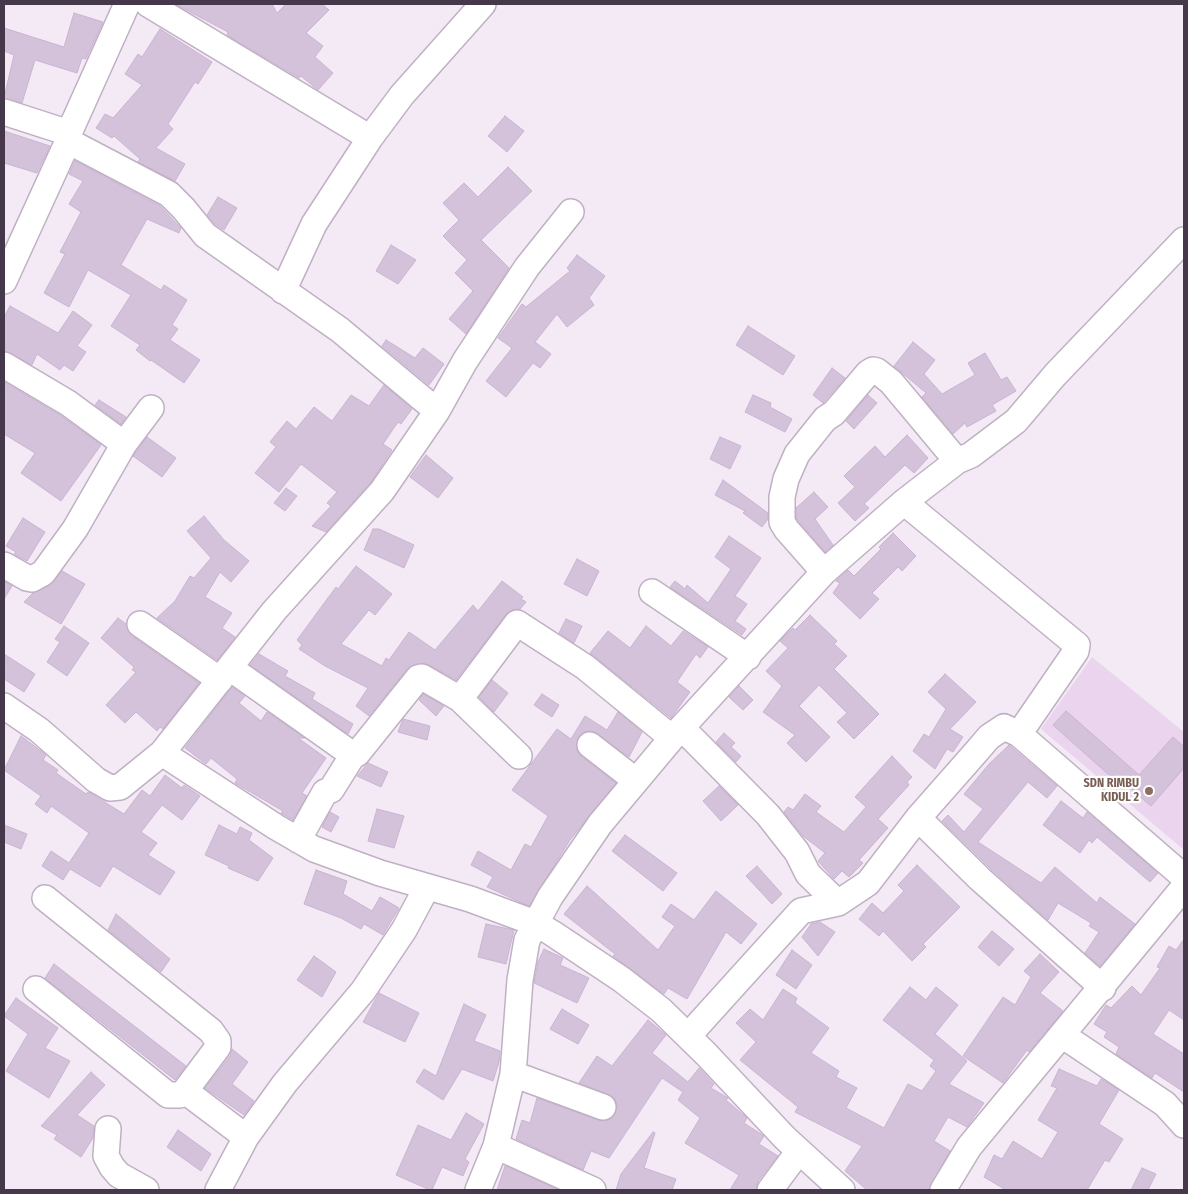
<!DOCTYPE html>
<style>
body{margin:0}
#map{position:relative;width:1188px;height:1194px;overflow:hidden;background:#f3eaf5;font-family:"Fira Sans Condensed",sans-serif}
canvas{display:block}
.frame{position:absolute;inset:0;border:5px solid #45384a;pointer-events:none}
</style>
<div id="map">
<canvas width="1188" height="1194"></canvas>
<div class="frame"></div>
</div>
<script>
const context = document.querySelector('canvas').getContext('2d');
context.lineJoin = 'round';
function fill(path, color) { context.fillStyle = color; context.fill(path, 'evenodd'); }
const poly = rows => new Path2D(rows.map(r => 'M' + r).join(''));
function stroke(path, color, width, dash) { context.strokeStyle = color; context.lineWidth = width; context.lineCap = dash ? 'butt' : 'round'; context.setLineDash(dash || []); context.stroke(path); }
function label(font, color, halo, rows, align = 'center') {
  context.font = font + ' "Fira Sans Condensed",sans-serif'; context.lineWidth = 4.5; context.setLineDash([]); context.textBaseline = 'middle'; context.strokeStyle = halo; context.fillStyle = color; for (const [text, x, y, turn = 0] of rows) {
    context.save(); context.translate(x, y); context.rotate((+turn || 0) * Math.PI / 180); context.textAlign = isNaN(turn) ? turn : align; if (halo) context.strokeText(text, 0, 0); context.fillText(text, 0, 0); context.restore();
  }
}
const education = poly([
 [1092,657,1184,732,1184,850,1041,729]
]);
const building = poly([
 [175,4,272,4,277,13,286,4,322,4,329,10,306,33,323,46,315,57,333,73,318,90,301,76,299,78,227,35,228,32,175,4],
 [74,13,103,22,86,59,82,58,77,73,35,60,22,103,4,98,14,55,4,51,4,28,64,47,74,13],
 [160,29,212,62,198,84,195,82,168,124,173,129,156,148,185,164,175,181,138,162,140,159,114,136,112,138,96,128,105,114,113,118,142,85,125,74,138,54,142,57,160,29],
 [505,116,524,131,507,152,488,136,505,116],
 [4,131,50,146,37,173,4,163,4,131],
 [75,161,160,206,181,228,179,233,147,219,121,265,161,290,164,285,187,300,172,325,178,329,170,340,200,360,184,383,151,360,150,361,136,350,140,345,111,326,131,295,88,270,69,307,44,293,65,254,60,252,81,212,69,204,83,181,69,174,75,161],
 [508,167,532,191,481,240,509,268,466,334,449,319,473,291,455,273,467,260,443,236,459,220,443,203,464,183,478,197,508,167],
 [218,197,237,208,224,230,215,224,207,215,218,197],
 [391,245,416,260,398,284,376,271,391,245],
 [577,255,605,276,589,298,594,305,567,327,557,314,535,342,551,354,540,368,533,363,506,397,486,381,512,348,498,338,522,304,526,307,570,271,567,268,577,255],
 [10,306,58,333,73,311,92,325,77,346,86,352,73,371,64,365,60,370,37,354,32,365,4,351,4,317,10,306],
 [748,326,795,356,783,375,736,345,748,326],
 [386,340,415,358,423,348,444,364,429,385,382,346,386,340],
 [913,342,935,360,924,374,942,394,975,375,968,363,985,353,1001,380,1007,377,1016,391,992,405,996,411,967,427,965,423,953,434,922,397,926,393,894,366,913,342],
 [832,368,845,378,823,403,813,395,832,368],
 [4,382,60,415,101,445,61,501,21,473,35,453,4,434,4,382],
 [384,385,412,409,401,424,398,422,383,444,392,450,371,482,326,532,312,526,331,506,327,503,337,492,301,464,279,492,255,473,276,447,270,442,287,421,296,429,314,407,332,421,351,395,369,406,384,385],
 [753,395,771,403,770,407,792,419,785,432,745,412,753,395],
 [868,395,877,403,854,429,846,421,868,395],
 [99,400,126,417,121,424,95,405,99,400],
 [907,435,928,458,914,473,905,465,864,504,869,508,855,521,838,503,855,487,844,476,875,446,885,457,907,435],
 [147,437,176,458,162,477,133,456,147,437],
 [720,437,741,446,730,469,710,459,720,437],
 [426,455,453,478,438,498,410,477,426,455],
 [723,480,768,513,768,519,762,527,743,513,745,511,715,495,723,480],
 [286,488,297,496,285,511,274,503,286,488],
 [814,492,828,507,815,519,833,545,825,552,796,518,796,508,814,492],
 [204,516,224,540,249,561,231,582,220,572,205,597,232,613,222,628,235,637,217,660,157,618,175,601,190,576,194,578,211,558,187,531,204,516],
 [23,518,45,532,27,561,14,554,16,552,6,546,23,518],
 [373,529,379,529,414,545,404,568,364,550,373,529],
 [893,533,916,556,902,571,898,567,872,593,879,599,860,619,833,593,840,583,836,581,848,570,854,576,881,549,879,547,893,533],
 [729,536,761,558,735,596,747,604,735,621,746,629,742,635,670,587,675,581,685,589,687,585,708,603,731,569,715,557,729,536],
 [577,559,599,571,587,596,564,584,577,559],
 [356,566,392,594,375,615,369,610,341,644,382,666,386,658,389,660,409,632,435,650,473,605,478,611,502,581,523,597,521,599,526,602,520,609,512,610,506,614,456,680,429,665,415,664,407,669,369,716,356,706,368,688,325,666,299,649,302,645,297,640,336,587,338,589,356,566],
 [62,571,85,584,61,624,24,602,33,593,50,585,62,571],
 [4,581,12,586,4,599,4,581],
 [810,615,837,641,834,644,847,656,834,669,879,714,854,739,837,722,847,713,819,685,799,706,830,737,806,762,787,743,795,735,763,712,782,686,766,671,788,648,780,641,793,628,795,630,810,615],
 [118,618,126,624,132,636,199,683,163,729,160,727,157,731,136,712,125,723,106,705,136,672,132,670,134,667,101,638,118,618],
 [566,619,582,626,574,643,559,633,566,619],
 [64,626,89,643,67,676,47,662,60,642,55,639,64,626],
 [646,626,671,646,683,631,708,647,700,658,696,654,677,682,690,692,671,718,590,653,608,631,630,648,646,626],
 [4,654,35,674,24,692,4,679,4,654],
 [259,654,288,671,285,676,315,693,312,699,353,724,348,734,250,665,259,654],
 [945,674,976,702,950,729,963,737,953,752,947,749,935,769,913,751,924,734,929,737,946,709,928,692,945,674],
 [492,680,508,693,494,712,479,697,492,680],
 [739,686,753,700,743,710,729,697,739,686],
 [232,687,245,696,239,703,261,721,267,712,305,738,298,738,326,758,302,793,307,796,293,820,281,813,283,811,235,783,237,779,211,758,206,764,185,748,232,687],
 [423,694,444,706,436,716,419,700,423,694],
 [542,694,559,705,552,717,534,705,542,694],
 [1066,711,1139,775,1173,737,1184,747,1184,768,1151,806,1121,780,1118,783,1053,725,1066,711],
 [618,712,642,732,629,757,592,731,584,732,578,737,577,750,581,756,616,783,570,840,529,906,487,887,493,877,471,865,478,851,511,870,525,844,531,847,548,816,512,790,557,729,571,739,585,716,607,730,618,712],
 [403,719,430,726,427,740,398,732,403,719],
 [724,733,735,743,731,747,741,756,736,762,716,742,724,733],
 [21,736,46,755,43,760,58,770,56,773,86,794,88,792,124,814,142,790,150,796,165,775,182,788,184,785,200,796,182,820,162,805,141,832,157,843,148,855,175,872,160,895,113,866,100,887,70,869,63,880,42,866,51,851,69,863,89,833,51,806,47,813,35,804,41,796,4,770,21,736],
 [1009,745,1057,786,1047,798,1028,782,978,842,1041,883,1055,867,1097,903,1100,897,1135,924,1100,966,1085,953,1099,932,1089,926,1091,923,1058,903,1048,920,990,868,942,821,948,815,964,832,983,809,964,794,989,764,1009,745],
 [892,756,912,777,907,782,909,785,878,819,888,828,859,860,863,863,849,877,842,871,834,879,818,861,825,853,803,836,784,812,788,807,793,810,805,794,821,806,816,812,844,832,866,807,855,797,892,756],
 [368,763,388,772,381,787,357,776,368,763],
 [719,786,738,805,721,821,703,801,719,786],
 [1061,801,1083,818,1087,812,1158,873,1150,882,1097,837,1092,843,1089,840,1080,853,1043,825,1061,801],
 [377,809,404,816,394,848,368,841,377,809],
 [330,812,339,817,331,832,322,827,330,812],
 [4,825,27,834,21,849,4,842,4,825],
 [219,825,237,834,240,827,252,833,249,840,273,858,258,881,228,868,229,866,205,855,219,825],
 [625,835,677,873,663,891,612,851,625,835],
 [917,865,960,907,923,944,926,947,912,961,883,931,879,936,859,919,872,903,883,913,904,891,898,885,917,865],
 [757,866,782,894,772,904,746,876,757,866],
 [316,870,347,881,343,894,372,911,380,897,399,908,383,935,364,924,361,929,341,918,304,904,316,870],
 [587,886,658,950,675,926,662,917,671,904,694,920,716,891,757,924,741,944,726,932,687,999,668,988,664,994,613,956,615,954,564,914,587,886],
 [116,914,170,959,161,972,108,930,116,914],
 [820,922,835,932,818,956,802,937,811,924,820,922],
 [486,924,514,930,506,964,478,957,486,924],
 [992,931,1014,949,999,966,978,947,992,931],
 [1184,939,1184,1020,1169,1010,1153,1034,1184,1054,1184,1092,1155,1073,1152,1078,1116,1054,1119,1047,1104,1037,1107,1032,1094,1024,1106,1005,1111,1008,1132,986,1141,995,1160,968,1157,967,1169,946,1176,950,1184,939],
 [544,949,563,958,560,965,589,978,577,1003,534,983,538,962,544,949],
 [792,950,812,965,796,989,776,975,792,950],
 [1040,954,1059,972,1040,993,1063,1011,1029,1052,1027,1050,1003,1083,963,1056,1003,997,1015,1005,1031,977,1024,971,1040,954],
 [314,956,336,972,322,997,297,980,314,956],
 [54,964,186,1066,175,1080,45,978,54,964],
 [910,987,926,1000,936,987,958,1005,935,1034,967,1061,949,1084,984,1103,967,1127,948,1117,934,1141,950,1151,929,1190,867,1190,845,1171,862,1146,795,1112,798,1107,740,1060,756,1042,736,1023,750,1009,763,1020,783,989,797,998,795,1003,829,1028,811,1053,839,1071,836,1077,857,1088,846,1108,884,1128,908,1084,922,1091,936,1071,930,1066,934,1060,883,1020,910,987],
 [379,993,419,1013,405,1042,363,1022,379,993],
 [16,998,58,1028,45,1048,70,1061,49,1098,6,1071,28,1034,4,1016,16,998],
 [464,1004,486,1015,474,1041,500,1051,499,1062,493,1081,462,1069,443,1100,416,1082,424,1069,436,1076,464,1004],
 [562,1009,589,1025,578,1044,550,1029,562,1009],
 [648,1020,666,1035,652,1053,688,1082,699,1068,714,1084,711,1088,728,1098,726,1100,747,1118,744,1123,764,1136,759,1144,778,1156,758,1181,756,1190,730,1190,739,1175,685,1143,700,1118,678,1100,683,1092,662,1078,609,1158,591,1151,583,1170,516,1139,522,1120,530,1123,537,1098,598,1120,606,1121,613,1118,617,1105,614,1097,579,1083,597,1056,612,1066,648,1020],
 [232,1049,248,1062,232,1084,254,1101,244,1115,205,1088,230,1056,232,1049],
 [1059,1069,1097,1086,1101,1079,1119,1090,1099,1124,1123,1139,1109,1162,1105,1160,1087,1190,1006,1190,984,1177,994,1155,1002,1159,1013,1141,1042,1159,1058,1132,1038,1120,1057,1088,1051,1086,1059,1069],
 [91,1072,105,1085,77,1115,94,1126,93,1138,81,1157,54,1139,57,1135,41,1126,91,1072],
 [466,1113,484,1124,465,1159,469,1162,463,1176,442,1167,432,1190,430,1190,396,1175,418,1125,451,1140,466,1113],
 [178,1130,211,1154,201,1171,167,1147,178,1130],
 [653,1132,655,1133,644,1168,676,1179,672,1190,616,1190,621,1174,653,1132],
 [505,1166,506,1166,559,1190,497,1190,505,1166],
 [1142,1168,1156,1174,1148,1190,1131,1190,1142,1168]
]);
const minor = poly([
 [148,4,370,138],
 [4,112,69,133],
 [68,141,169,194,184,209,205,235,340,330,437,411],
 [4,281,68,141,69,133,127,4],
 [283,291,314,224,370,138,402,95,483,4],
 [4,365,68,403,124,444],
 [904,502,1077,645,1076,651,1019,734],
 [4,565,27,578,32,579,43,573,75,529,124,444,151,408],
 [824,572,787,530,782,522,782,497,786,479,797,454,825,419,834,413,868,373,873,370,877,371,891,382,957,461],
 [652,592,748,657],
 [140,624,220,680],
 [230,668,353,755,357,754,418,678,422,677,460,699,519,756],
 [460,699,517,623,585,667,672,738],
 [4,706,39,730,96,780,110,788,120,787,162,753,274,611,382,491,437,411,465,361,527,267,571,212],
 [682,728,768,815,797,852,808,874,838,903],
 [590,745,635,780],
 [162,753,276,827,314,849,380,873,470,899,535,923,552,933,621,979,661,1010,706,1054,785,1138,842,1190],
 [918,818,980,879,1103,988],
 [298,840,325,792,331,790,353,755],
 [36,989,168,1095,180,1095,185,1091,218,1047,218,1041,211,1031,45,898],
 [1062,1035,1165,1104,1184,1125],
 [688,1036,801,911,838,903,868,883,918,818,977,751,989,737,1004,727,1019,734,1184,877],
 [513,1074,603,1107],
 [185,1091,246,1137,218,1190],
 [108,1129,106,1156,112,1167,119,1175,146,1190],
 [246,1137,285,1083,363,991,404,930,427,887],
 [496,1146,593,1190],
 [478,1190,496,1146,513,1074,520,980,527,940,550,897,600,824,672,738,824,572,904,502,957,461,971,455,1016,421,1055,375,1184,240],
 [770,1190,799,1151],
 [943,1190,969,1147,1184,887]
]);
const markers = [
 [1149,791,5,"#8d6e63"]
];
const educationNames = [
 ["SDN RIMBU",1139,784],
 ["KIDUL 2",1139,798]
];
fill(education, '#ebd4ee');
fill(building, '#d4c2da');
stroke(building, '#cab3d2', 1);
stroke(minor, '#c0b0c4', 28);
stroke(minor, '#fff', 25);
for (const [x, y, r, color] of markers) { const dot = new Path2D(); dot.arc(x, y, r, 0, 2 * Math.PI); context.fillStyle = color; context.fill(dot); stroke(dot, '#fff', 2); }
label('bold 12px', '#785e54', '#fff', educationNames, 'right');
</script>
